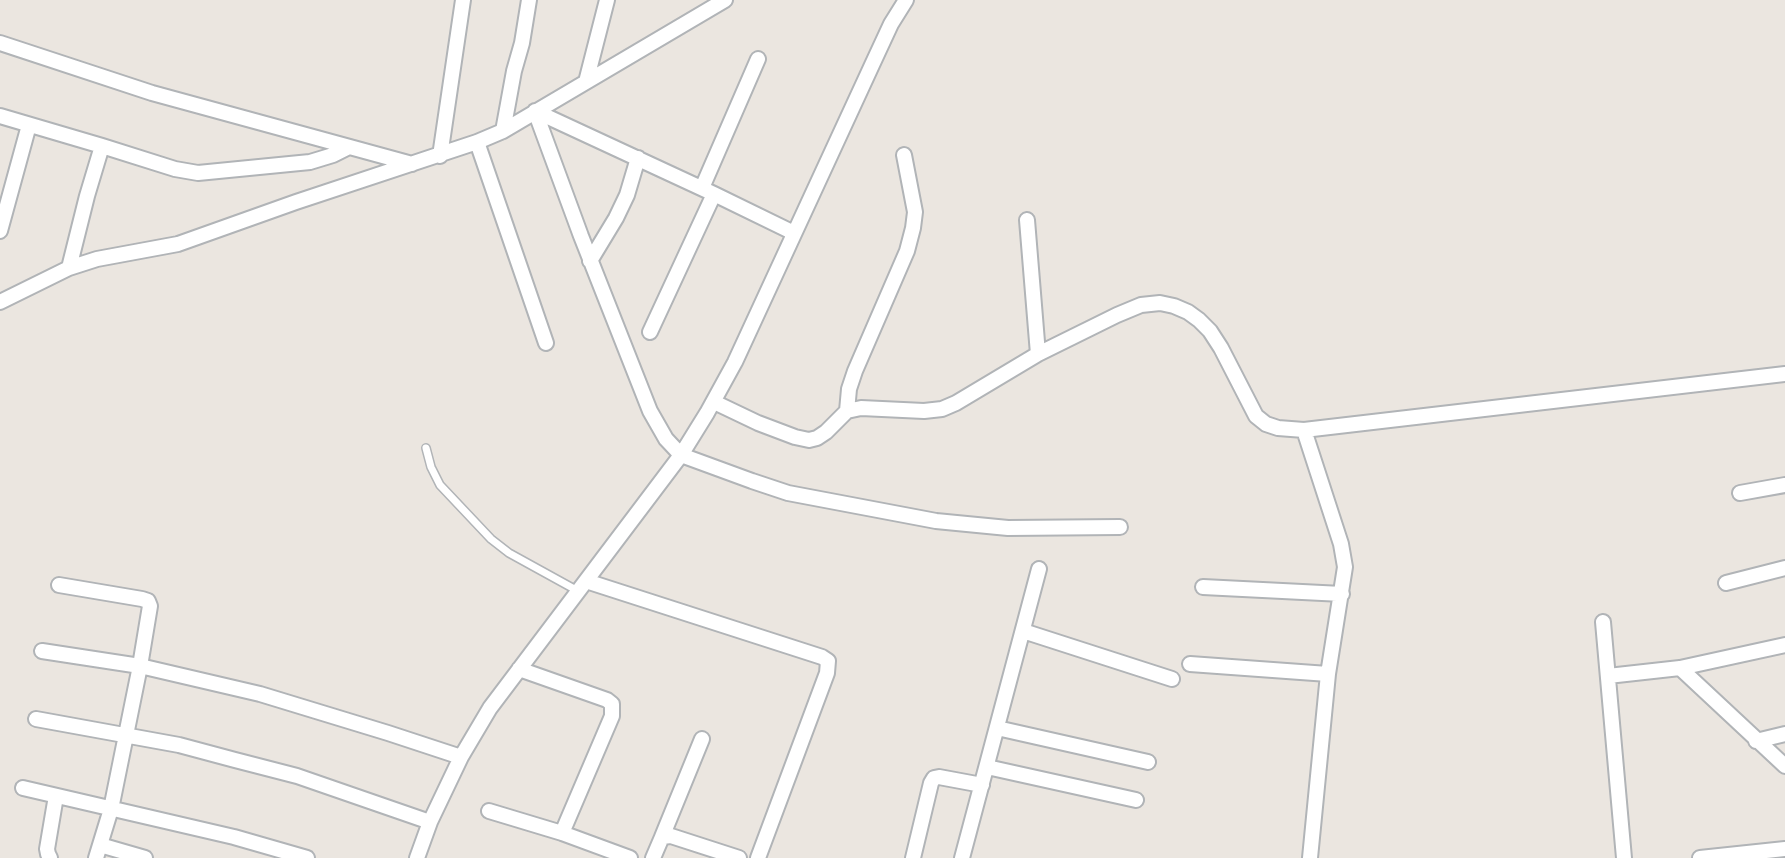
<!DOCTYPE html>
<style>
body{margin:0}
canvas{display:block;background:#ebe6e0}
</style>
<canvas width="1785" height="858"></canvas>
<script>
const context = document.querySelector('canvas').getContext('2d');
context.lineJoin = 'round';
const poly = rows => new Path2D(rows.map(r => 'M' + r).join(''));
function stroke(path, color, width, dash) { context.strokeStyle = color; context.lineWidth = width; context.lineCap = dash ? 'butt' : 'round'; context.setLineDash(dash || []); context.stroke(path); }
const service = poly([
 [426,448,431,467,440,485,491,539,509,553,578,591]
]);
const minor = poly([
 [0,43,152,93,412,164],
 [586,82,607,0],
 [535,111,581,236,650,411,666,439,681,455,752,481,788,493,936,521,1008,528,1120,527],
 [535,111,714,194,794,233],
 [0,116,102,146,175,169,198,173,310,162,333,155,349,147],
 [503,131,514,71,522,43,529,0],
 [477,142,546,343],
 [440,156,463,0],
 [702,188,758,59],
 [1027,220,1038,354],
 [0,231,29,125],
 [590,261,616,218,627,195,638,158],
 [69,268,87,196,102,146],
 [0,302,69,268,97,259,178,244,296,202,477,142,503,131,725,0],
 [650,332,714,194],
 [714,402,758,423,795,437,809,440,817,438,826,432,847,411,861,408,924,411,942,409,956,403,1038,354,1117,315,1141,305,1160,303,1174,306,1188,312,1199,320,1210,331,1221,348,1256,416,1266,424,1278,428,1304,430,1785,374],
 [847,411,849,389,855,371,907,251,913,228,915,212,904,155],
 [1304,430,1341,544,1345,567,1328,674,1310,858],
 [1740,493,1785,485],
 [586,581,822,657,828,661,827,673,758,858],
 [1726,583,1785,568],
 [59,585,142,599,148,601,150,606,140,666,111,809,96,858],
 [1203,587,1342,594],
 [1603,622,1624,858],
 [1023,631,1172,679],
 [42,651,140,666,260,694,388,733,461,757],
 [1190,664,1328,674],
 [1680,668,1785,766],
 [519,669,607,700,612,704,612,716,562,833],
 [1608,676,1680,668,1785,645],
 [36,719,179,745,235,760,297,776,430,822],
 [997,728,1148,762],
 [1756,741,1785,734],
 [987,767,1136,800],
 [23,788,234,837,307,858],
 [489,811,562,833,630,858],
 [662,837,702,739],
 [100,845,145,858],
 [50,858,48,854,47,849,56,796],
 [417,858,430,822,461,757,490,708,681,455,707,413,735,362,872,65,891,24,906,0],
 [653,858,662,837,671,836,739,858],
 [913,858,931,783,934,778,939,777,982,785],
 [962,858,1039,569],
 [1700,858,1785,849]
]);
stroke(service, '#b1b4b7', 10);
stroke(minor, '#b1b4b7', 18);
stroke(service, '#fff', 7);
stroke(minor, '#fff', 14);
</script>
